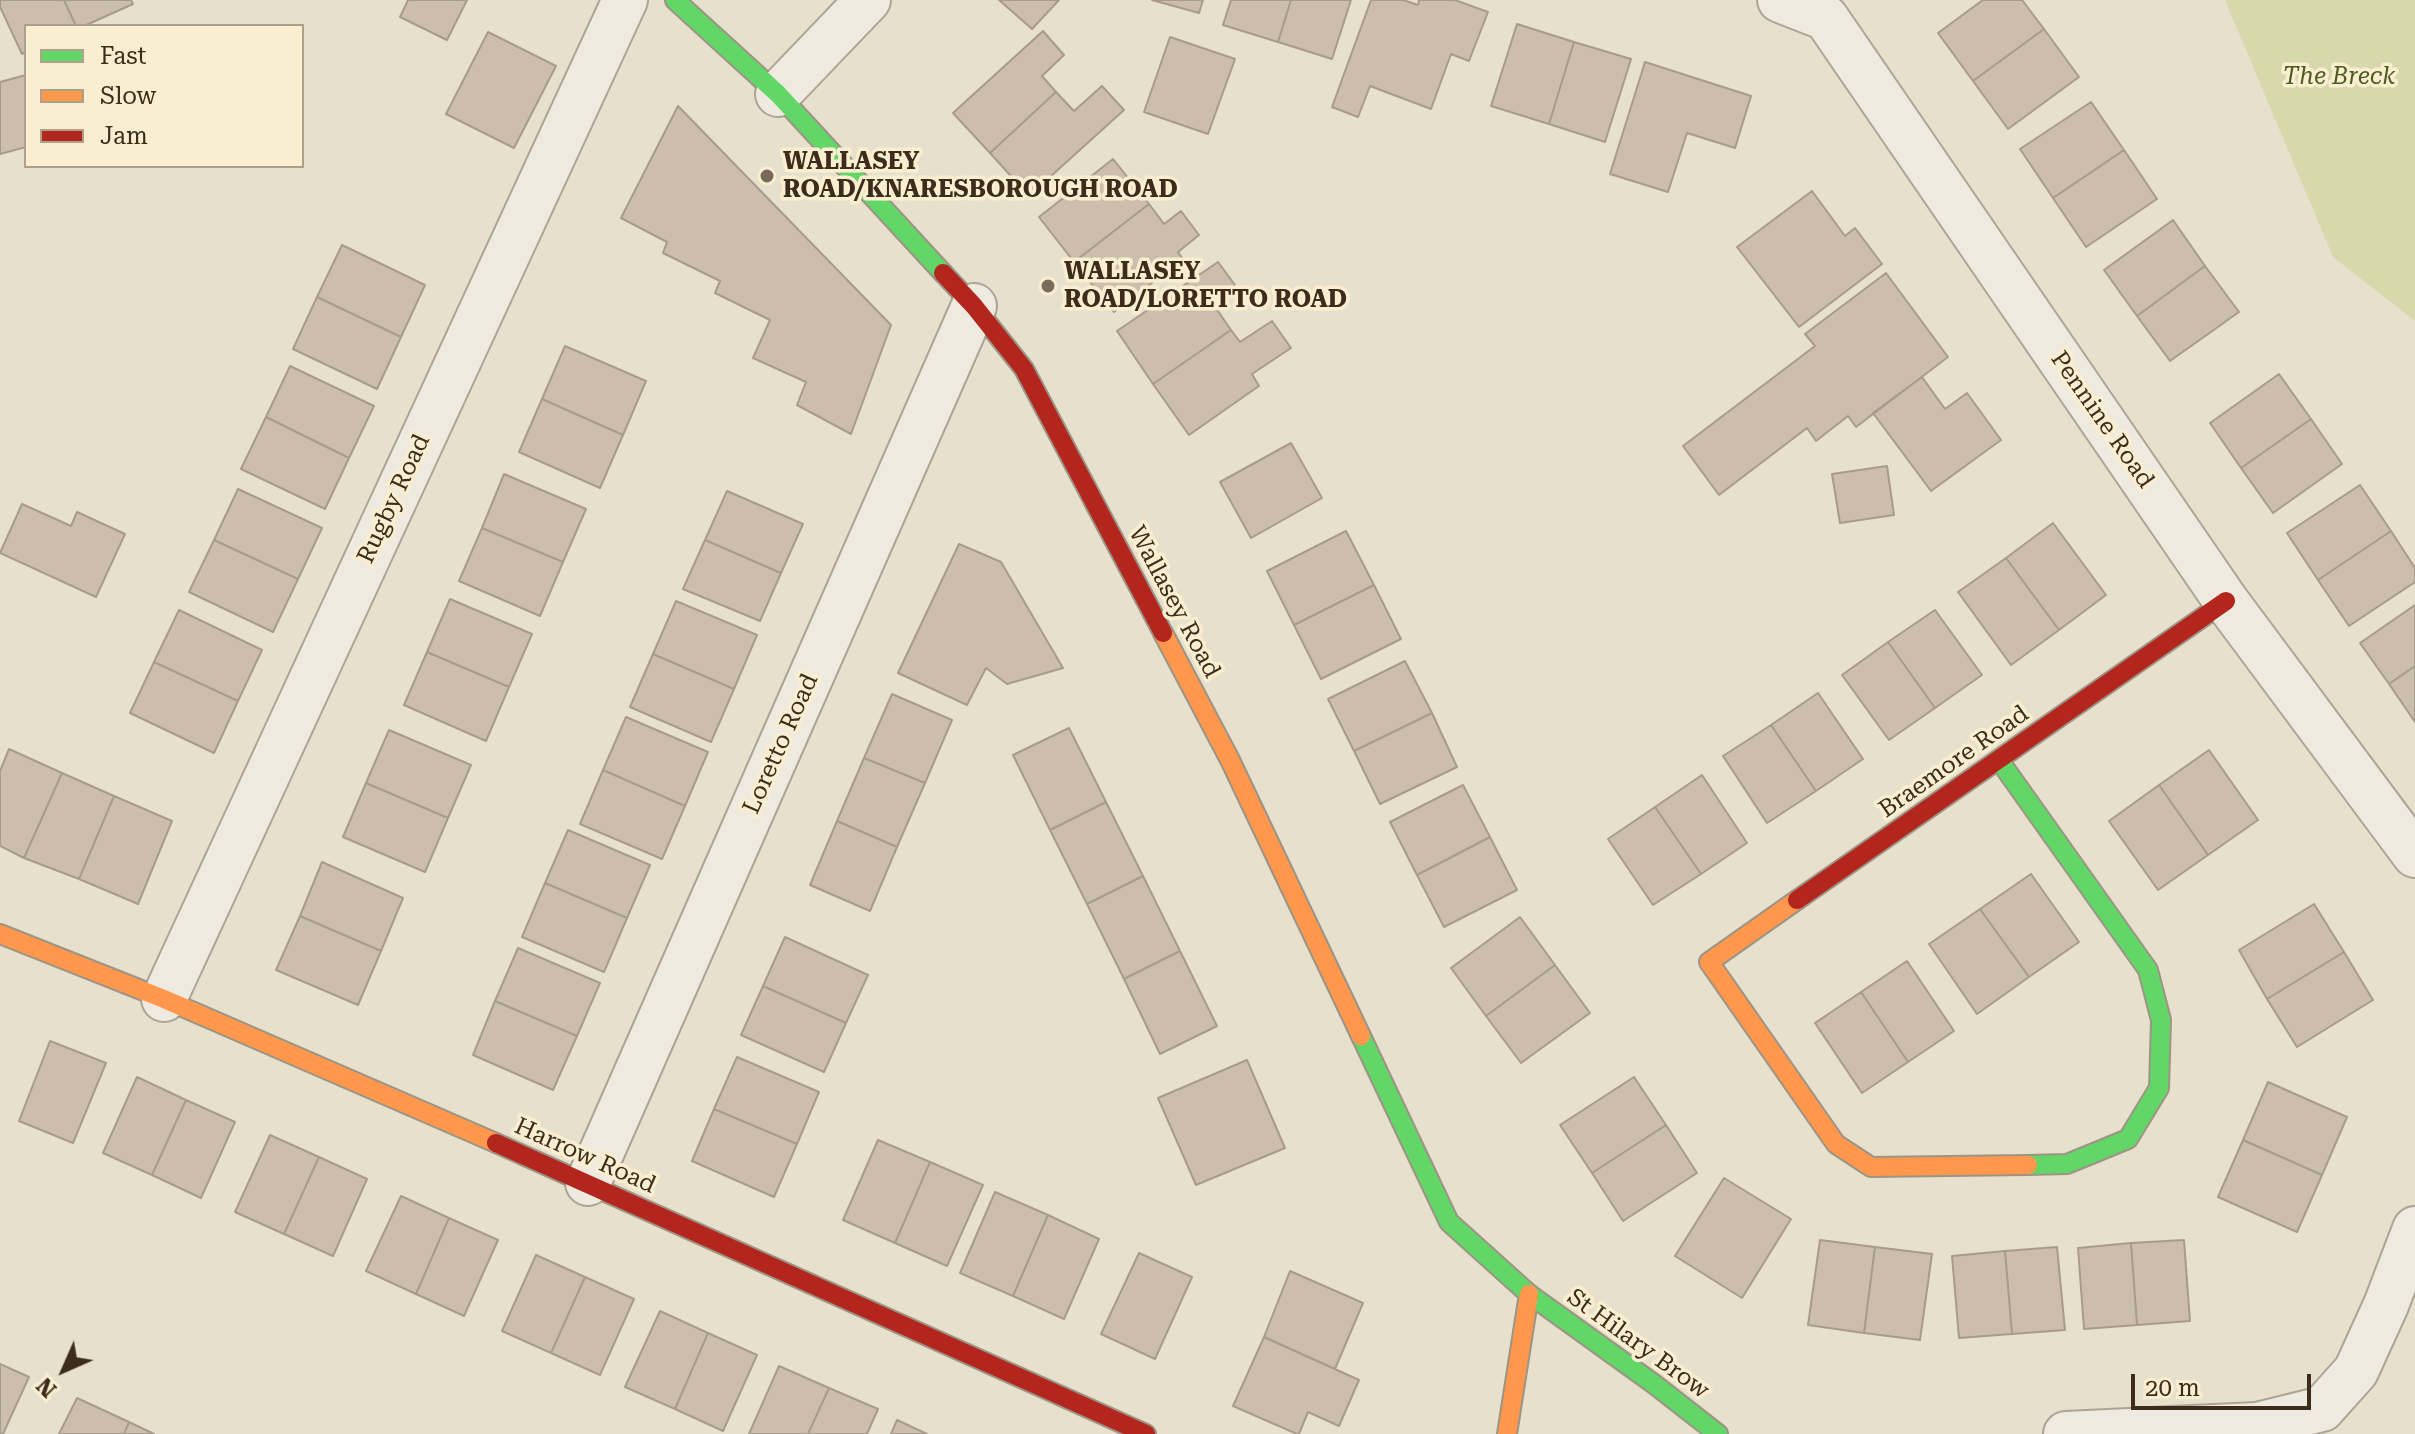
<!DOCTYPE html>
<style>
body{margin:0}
#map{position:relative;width:2415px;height:1434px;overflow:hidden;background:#e7e0cc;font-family:"Roboto Serif",serif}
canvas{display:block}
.legend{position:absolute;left:24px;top:24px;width:280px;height:144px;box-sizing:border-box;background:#faeed1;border:2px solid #aea089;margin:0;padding:10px 14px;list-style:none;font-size:24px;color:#3d2c1c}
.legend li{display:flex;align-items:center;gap:16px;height:40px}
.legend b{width:40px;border:2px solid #aea089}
.north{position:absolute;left:24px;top:1330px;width:80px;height:80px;-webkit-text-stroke:6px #faeed1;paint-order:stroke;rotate:225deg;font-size:22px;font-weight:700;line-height:32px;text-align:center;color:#3d2c1c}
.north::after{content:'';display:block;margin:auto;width:28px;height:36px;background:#3d2c1c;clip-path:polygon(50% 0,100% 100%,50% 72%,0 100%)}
.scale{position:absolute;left:2131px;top:1374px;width:180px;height:36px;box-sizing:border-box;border:4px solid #3d2c1c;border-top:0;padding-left:10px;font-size:24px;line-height:28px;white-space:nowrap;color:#3d2c1c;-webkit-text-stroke:6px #faeed1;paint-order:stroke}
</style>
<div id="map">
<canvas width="2415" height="1434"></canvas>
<ul class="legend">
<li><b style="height:10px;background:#63d668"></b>Fast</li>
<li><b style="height:10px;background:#ff974d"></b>Slow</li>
<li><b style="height:10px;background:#b3261e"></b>Jam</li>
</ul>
<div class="north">N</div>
<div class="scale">20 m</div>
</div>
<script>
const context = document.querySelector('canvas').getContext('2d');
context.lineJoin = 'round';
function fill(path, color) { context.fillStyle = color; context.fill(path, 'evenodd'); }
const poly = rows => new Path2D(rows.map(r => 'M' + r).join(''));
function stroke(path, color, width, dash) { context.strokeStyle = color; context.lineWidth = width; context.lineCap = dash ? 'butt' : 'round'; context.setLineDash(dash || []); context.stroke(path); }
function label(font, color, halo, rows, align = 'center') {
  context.font = font + ' "Roboto Serif",serif'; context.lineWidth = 7; context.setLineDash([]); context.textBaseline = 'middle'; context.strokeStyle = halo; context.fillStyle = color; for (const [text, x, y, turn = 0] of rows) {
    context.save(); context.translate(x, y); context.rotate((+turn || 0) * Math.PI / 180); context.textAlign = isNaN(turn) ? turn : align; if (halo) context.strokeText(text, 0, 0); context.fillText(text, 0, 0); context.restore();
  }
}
const green = poly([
 [2225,0,2415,0,2415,321,2333,257]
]);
const building = poly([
 [0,0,64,0,76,26,26,26,26,52,22,54,0,7,0,0],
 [64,0,131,0,133,4,84,26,76,26,64,0],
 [408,0,467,0,447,40,400,17,408,0],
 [999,0,1059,0,1032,29,999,0],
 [1152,0,1203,0,1199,13,1152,0],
 [1231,0,1291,0,1278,42,1223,25,1231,0],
 [1291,0,1351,0,1332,59,1278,42,1291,0],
 [1371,0,1403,0,1418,5,1419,0,1455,0,1488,12,1469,61,1451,54,1431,109,1370,86,1358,117,1332,107,1371,0],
 [1983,0,2022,0,2044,29,1973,81,1938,33,1983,0],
 [1517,24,1574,42,1549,124,1491,106,1517,24],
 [2044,29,2079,77,2008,129,1973,81,2044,29],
 [1043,31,1064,55,1042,76,1056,92,990,153,953,113,1043,31],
 [488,32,556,66,514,148,446,114,488,32],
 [1170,37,1235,59,1208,134,1144,112,1170,37],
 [1574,42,1631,59,1605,142,1549,124,1574,42],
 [1645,62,1751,96,1735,148,1687,133,1668,192,1610,174,1645,62],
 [26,75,26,147,0,154,0,82,26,75],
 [1102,86,1124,110,1029,196,990,153,1056,92,1074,111,1102,86],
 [2091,102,2124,150,2053,198,2020,149,2091,102],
 [678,106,891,325,851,434,797,405,806,382,753,358,770,320,715,293,720,281,663,253,667,242,621,218,678,106],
 [2124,150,2157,199,2086,247,2053,198,2124,150],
 [1113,159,1149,204,1074,262,1039,217,1113,159],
 [1812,191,1845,236,1855,228,1882,264,1799,327,1737,247,1812,191],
 [1149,204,1164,224,1181,211,1199,235,1178,252,1183,259,1114,312,1074,262,1149,204],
 [2173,220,2205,266,2137,316,2104,270,2173,220],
 [342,245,425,285,401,337,317,297,342,245],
 [1218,262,1235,285,1211,301,1231,330,1153,384,1117,331,1218,262],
 [2205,266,2239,312,2170,361,2137,316,2205,266],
 [1886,273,1948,357,1856,427,1848,416,1816,441,1807,428,1719,495,1683,446,1815,346,1805,334,1886,273],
 [317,297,401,337,377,389,293,349,317,297],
 [1272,321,1291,348,1252,374,1259,386,1189,435,1153,384,1231,330,1240,342,1272,321],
 [565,346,646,381,623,435,542,399,565,346],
 [290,366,374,406,349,458,266,417,290,366],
 [2279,374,2311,419,2241,468,2210,423,2279,374],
 [1922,377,1945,409,1967,393,2001,440,1931,491,1873,413,1922,377],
 [542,399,623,435,600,488,519,452,542,399],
 [266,417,349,458,325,509,241,469,266,417],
 [2311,419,2342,464,2273,513,2241,468,2311,419],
 [1291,443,1322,498,1251,538,1220,482,1291,443],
 [1887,466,1894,515,1840,523,1832,474,1887,466],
 [504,474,586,509,563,562,482,528,504,474],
 [2360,485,2391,531,2318,580,2287,533,2360,485],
 [238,489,322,528,298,579,214,540,238,489],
 [727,491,803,524,781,573,705,540,727,491],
 [22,504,71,526,77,512,125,534,96,597,0,553,22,504],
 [2053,523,2106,595,2059,630,2006,558,2053,523],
 [482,528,563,562,540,616,459,581,482,528],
 [1346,531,1374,585,1294,625,1267,571,1346,531],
 [2391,531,2415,568,2415,582,2349,626,2318,580,2391,531],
 [214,540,298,579,273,632,189,592,214,540],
 [705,540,781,573,760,621,683,589,705,540],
 [959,544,1001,562,1063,668,1007,684,986,668,967,705,898,673,959,544],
 [2006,558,2059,630,2011,665,1958,592,2006,558],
 [1374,585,1401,639,1321,679,1294,625,1374,585],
 [450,599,532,634,509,687,427,652,450,599],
 [676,601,757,635,734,689,653,654,676,601],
 [2415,605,2415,666,2389,684,2360,643,2415,605],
 [179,610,262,650,238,701,154,662,179,610],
 [1935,610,1982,675,1935,708,1888,642,1935,610],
 [1888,642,1935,708,1889,740,1842,675,1888,642],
 [427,652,509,687,486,741,404,705,427,652],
 [653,654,734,689,711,742,630,707,653,654],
 [1405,661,1432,713,1354,751,1328,699,1405,661],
 [154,662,238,701,214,753,130,713,154,662],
 [2415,666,2415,722,2389,684,2415,666],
 [1818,693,1863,759,1816,791,1771,725,1818,693],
 [892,694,952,720,925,783,864,758,892,694],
 [1432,713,1457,767,1380,804,1354,751,1432,713],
 [626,717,708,752,685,806,603,770,626,717],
 [1771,725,1816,791,1767,823,1723,756,1771,725],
 [1069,728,1106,802,1050,830,1013,755,1069,728],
 [389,730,471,765,448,818,366,783,389,730],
 [9,749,62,773,24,858,0,846,0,771,9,749],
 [2209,750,2258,820,2208,855,2159,785,2209,750],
 [864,758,925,783,897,847,837,821,864,758],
 [603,770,685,806,662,859,580,824,603,770],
 [62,773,114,796,79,879,24,858,62,773],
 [1702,775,1747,843,1701,874,1655,807,1702,775],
 [366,783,448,818,425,872,343,837,366,783],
 [1463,785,1490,837,1417,875,1390,822,1463,785],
 [2159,785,2208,855,2158,890,2109,821,2159,785],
 [114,796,172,821,138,904,79,879,114,796],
 [1106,802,1143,876,1087,904,1050,830,1106,802],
 [1655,807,1701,874,1653,905,1608,839,1655,807],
 [837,821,897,847,870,911,810,885,837,821],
 [568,830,650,865,627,918,545,883,568,830],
 [1490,837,1517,890,1444,927,1417,875,1490,837],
 [322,862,403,898,381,951,300,916,322,862],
 [2031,874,2079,942,2029,977,1980,909,2031,874],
 [1143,876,1180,951,1124,979,1087,904,1143,876],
 [545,883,627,918,604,972,522,937,545,883],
 [2314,904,2344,952,2267,999,2239,950,2314,904],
 [1980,909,2029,977,1977,1014,1929,944,1980,909],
 [300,916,381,951,358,1005,276,970,300,916],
 [1520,917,1555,965,1486,1016,1451,968,1520,917],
 [785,937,868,975,846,1023,763,986,785,937],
 [518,948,600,983,577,1036,495,1001,518,948],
 [1180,951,1217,1026,1160,1054,1124,979,1180,951],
 [2344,952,2373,1000,2297,1047,2267,999,2344,952],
 [1907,961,1954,1031,1908,1062,1861,992,1907,961],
 [1555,965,1590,1013,1521,1063,1486,1016,1555,965],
 [763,986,846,1023,824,1072,741,1035,763,986],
 [1861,992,1908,1062,1862,1093,1815,1023,1861,992],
 [495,1001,577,1036,553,1090,473,1055,495,1001],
 [50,1041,106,1063,73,1143,19,1121,50,1041],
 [737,1057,819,1092,797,1144,714,1109,737,1057],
 [1247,1060,1285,1148,1196,1185,1158,1098,1247,1060],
 [137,1077,186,1100,152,1175,103,1153,137,1077],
 [1634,1077,1666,1125,1592,1173,1560,1125,1634,1077],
 [2268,1082,2347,1117,2322,1175,2243,1140,2268,1082],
 [186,1100,235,1122,201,1198,152,1175,186,1100],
 [714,1109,797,1144,774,1197,692,1161,714,1109],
 [1666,1125,1697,1173,1623,1221,1592,1173,1666,1125],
 [270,1135,319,1157,284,1234,235,1212,270,1135],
 [878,1140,930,1162,895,1243,843,1220,878,1140],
 [2243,1140,2322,1175,2297,1232,2218,1197,2243,1140],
 [319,1157,367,1179,333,1256,284,1234,319,1157],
 [930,1162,983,1185,947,1266,895,1243,930,1162],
 [1724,1178,1791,1219,1742,1298,1675,1256,1724,1178],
 [995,1192,1048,1215,1013,1296,960,1273,995,1192],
 [401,1196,449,1218,416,1294,366,1271,401,1196],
 [1048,1215,1099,1239,1064,1319,1013,1296,1048,1215],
 [449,1218,498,1240,464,1316,416,1294,449,1218],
 [1820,1240,1875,1247,1864,1333,1808,1325,1820,1240],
 [2184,1240,2190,1321,2137,1325,2131,1243,2184,1240],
 [2131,1243,2137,1325,2084,1329,2078,1248,2131,1243],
 [1875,1247,1932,1254,1920,1340,1864,1333,1875,1247],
 [2057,1247,2065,1330,2012,1334,2005,1251,2057,1247],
 [2005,1251,2012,1334,1959,1338,1952,1256,2005,1251],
 [1139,1253,1192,1277,1155,1359,1101,1334,1139,1253],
 [536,1255,585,1277,551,1353,502,1331,536,1255],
 [1290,1271,1363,1303,1335,1369,1264,1337,1290,1271],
 [585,1277,634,1299,600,1375,551,1353,585,1277],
 [660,1311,708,1333,675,1409,625,1387,660,1311],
 [708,1333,757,1355,723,1431,675,1409,708,1333],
 [1264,1337,1359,1380,1339,1426,1308,1412,1299,1434,1297,1434,1233,1406,1264,1337],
 [0,1364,29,1377,3,1434,0,1434,0,1364],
 [779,1366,829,1388,808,1434,749,1434,779,1366],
 [829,1388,878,1409,867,1434,808,1434,829,1388],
 [77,1398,129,1422,124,1434,59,1434,77,1398],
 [897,1420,927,1434,891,1434,897,1420],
 [129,1422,154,1434,124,1434,129,1422]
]);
const street = poly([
 [1780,0,1826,18,2226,601,2415,855],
 [778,94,868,0],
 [164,999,625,0],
 [588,1183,974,306],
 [2066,1434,2257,1425,2322,1409,2356,1371,2386,1305,2415,1229]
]);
const fast = poly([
 [675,0,778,94,943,273],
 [1999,760,2148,970,2161,1020,2159,1088,2128,1139,2067,1164,2028,1165],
 [1361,1036,1449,1222,1529,1294,1654,1384,1718,1434]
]);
const slow = poly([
 [1163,633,1230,760,1361,1036],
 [1797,900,1709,962,1836,1144,1871,1167,2028,1165],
 [0,934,164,999,496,1143],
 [1507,1434,1529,1294]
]);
const jam = poly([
 [943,273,974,306,1024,369,1163,633],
 [1797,900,2226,601],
 [496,1143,1146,1434]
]);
const markers = [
 [767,176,8,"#786b5a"],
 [1048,286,8,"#786b5a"]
];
const parkNames = [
 ["The Breck",2339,77]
];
const poiNames = [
 ["WALLASEY",783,162],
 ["ROAD/KNARESBOROUGH ROAD",783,190],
 ["WALLASEY",1064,272],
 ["ROAD/LORETTO ROAD",1064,300]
];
const streetNames = [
 ["Pennine Road",2102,420,55],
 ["Rugby Road",394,499,-65],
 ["Wallasey Road",1174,602,62],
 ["Loretto Road",781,744,-66],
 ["Braemore Road",1954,762,-35],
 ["Harrow Road",585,1156,24],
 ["St Hilary Brow",1638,1344,36]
];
fill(green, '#d7d9ad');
fill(building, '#ccbdac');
stroke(building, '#a89b8b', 2);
stroke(street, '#aca495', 48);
stroke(fast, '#9c9485', 22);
stroke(slow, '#9c9485', 22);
stroke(jam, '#9c9485', 22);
stroke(street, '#efeadf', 44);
stroke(fast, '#63d668', 18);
stroke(slow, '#ff974d', 18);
stroke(jam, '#b3261e', 18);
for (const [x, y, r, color] of markers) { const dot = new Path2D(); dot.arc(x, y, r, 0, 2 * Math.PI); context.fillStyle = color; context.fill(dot); stroke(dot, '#faeed1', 3); }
label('italic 24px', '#4c5c20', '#faeed1', parkNames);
label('bold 24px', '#3d2c1c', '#faeed1', poiNames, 'left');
label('24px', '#3d2c1c', '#faeed1', streetNames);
</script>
